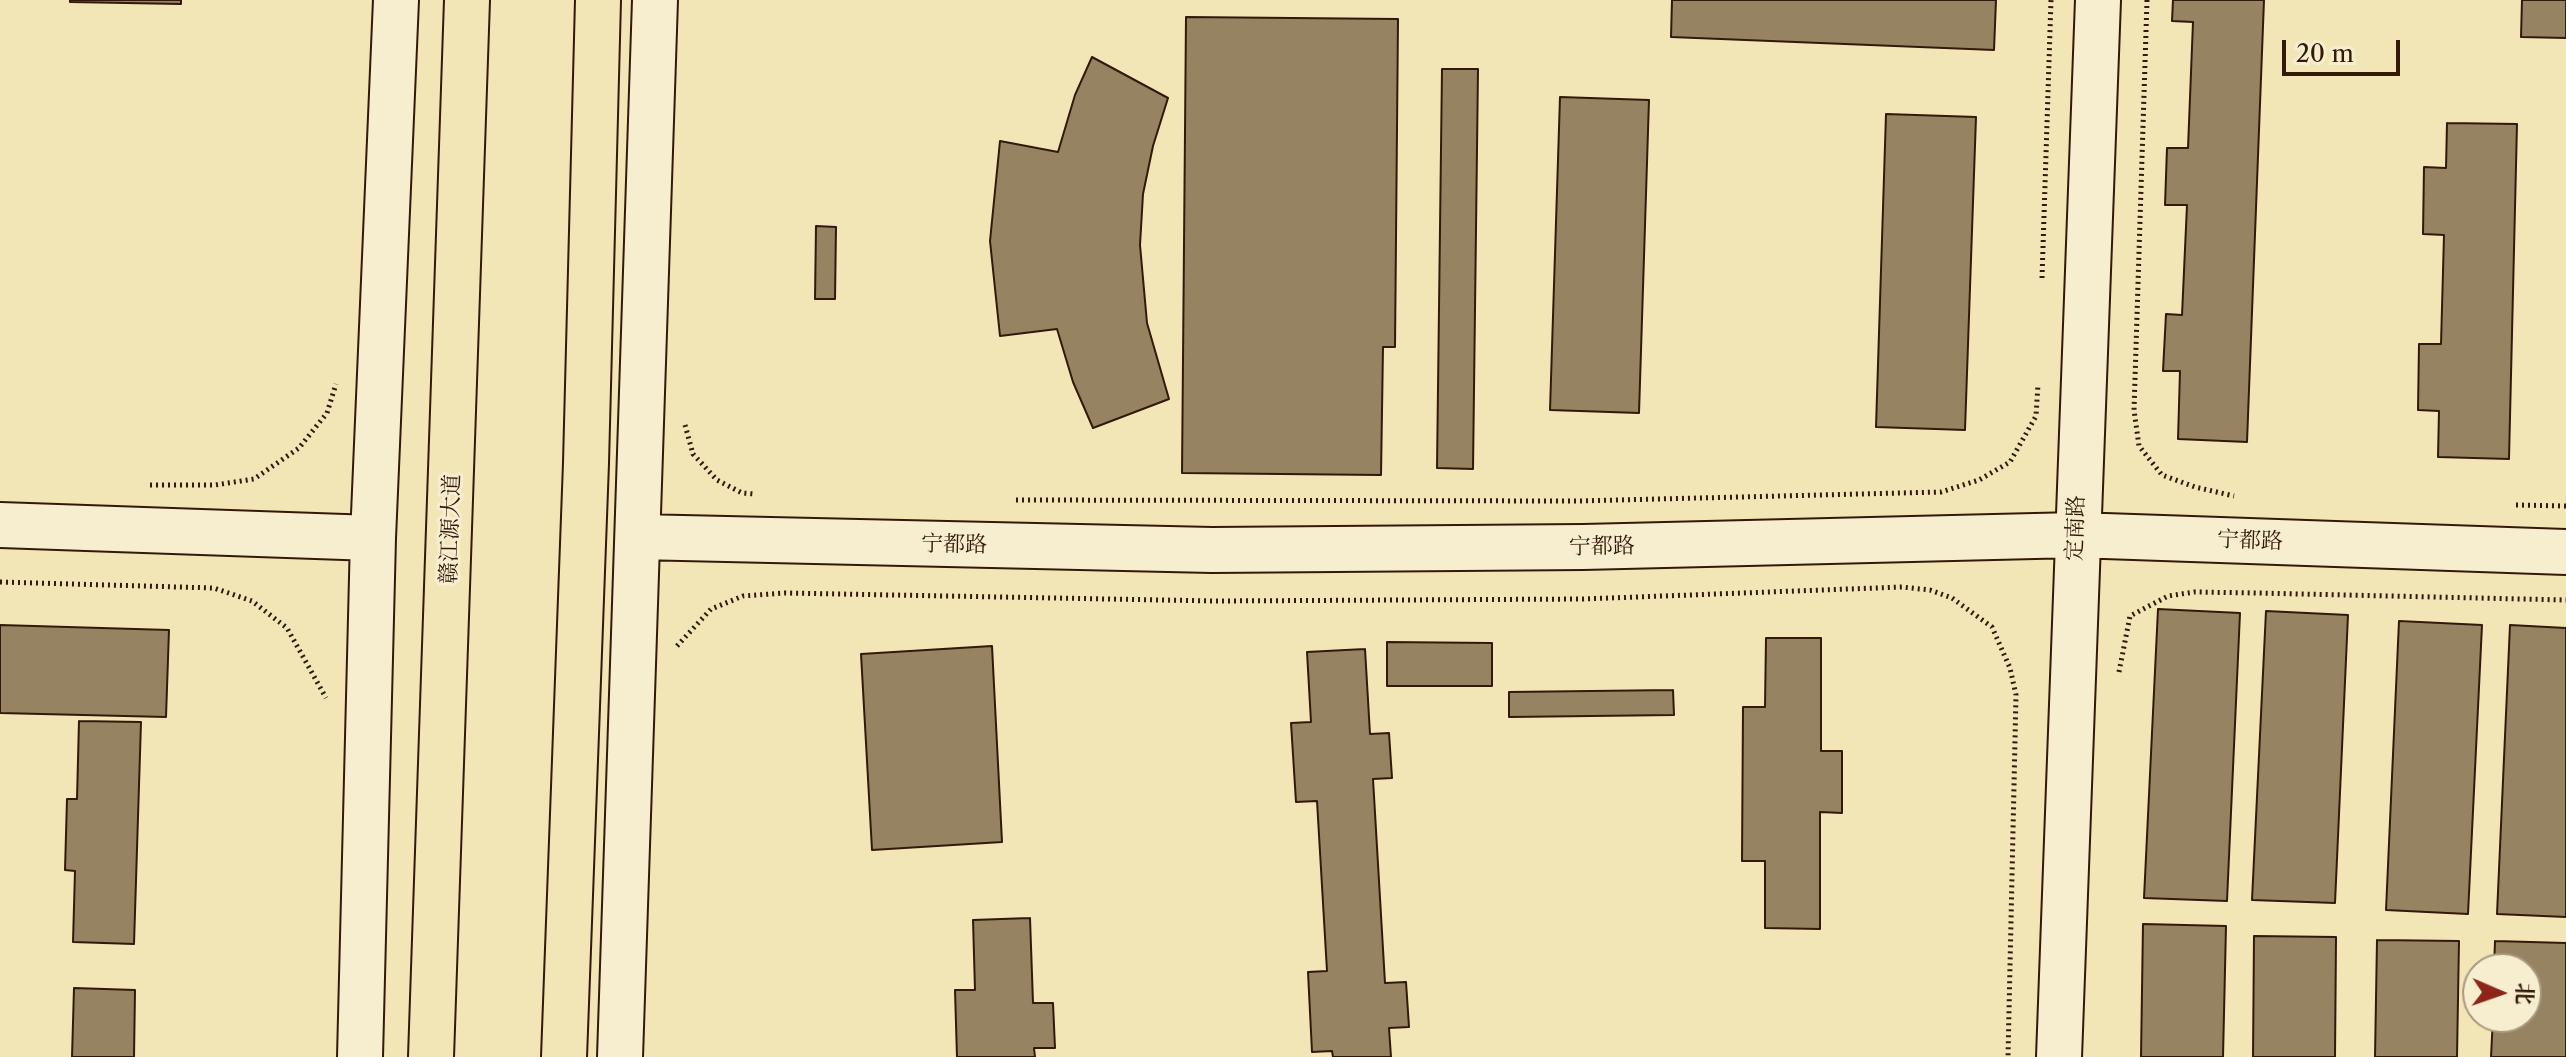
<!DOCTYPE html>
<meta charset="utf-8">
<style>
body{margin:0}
#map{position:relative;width:2566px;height:1057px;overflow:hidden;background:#f2e5b6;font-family:"Libre Caslon Text","Noto Serif SC",serif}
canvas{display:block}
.north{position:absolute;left:2462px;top:953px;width:80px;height:80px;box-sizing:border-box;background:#f7eed0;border:2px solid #a99980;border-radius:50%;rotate:92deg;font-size:22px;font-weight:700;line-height:32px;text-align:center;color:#331908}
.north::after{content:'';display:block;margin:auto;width:28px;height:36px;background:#8f2418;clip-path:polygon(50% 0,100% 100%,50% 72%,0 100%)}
.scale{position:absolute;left:2282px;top:40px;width:118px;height:36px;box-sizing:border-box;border:4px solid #331908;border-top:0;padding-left:10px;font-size:24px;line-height:28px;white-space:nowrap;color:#331908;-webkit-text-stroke:6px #f7eed0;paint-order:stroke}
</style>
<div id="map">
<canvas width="2566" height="1057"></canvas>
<div class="north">北</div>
<div class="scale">20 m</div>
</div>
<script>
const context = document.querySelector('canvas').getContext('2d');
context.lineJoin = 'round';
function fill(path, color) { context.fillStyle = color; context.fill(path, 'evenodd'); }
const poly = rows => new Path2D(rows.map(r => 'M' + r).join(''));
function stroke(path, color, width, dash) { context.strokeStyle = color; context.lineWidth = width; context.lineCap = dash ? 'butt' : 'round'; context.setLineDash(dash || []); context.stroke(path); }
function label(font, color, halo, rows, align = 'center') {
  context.font = font + ' "Libre Caslon Text","Noto Serif SC",serif'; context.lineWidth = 6; context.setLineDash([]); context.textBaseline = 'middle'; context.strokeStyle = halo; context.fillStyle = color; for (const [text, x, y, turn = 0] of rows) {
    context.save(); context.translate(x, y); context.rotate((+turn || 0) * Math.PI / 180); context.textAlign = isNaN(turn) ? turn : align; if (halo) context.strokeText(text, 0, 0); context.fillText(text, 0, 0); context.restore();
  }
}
const building = poly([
 [70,0,181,0,181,4,70,2,70,0],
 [1672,0,1996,0,1994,50,1671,37,1672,0],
 [2173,0,2264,0,2247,442,2178,439,2180,371,2163,371,2166,314,2182,315,2187,205,2165,205,2167,148,2188,148,2193,22,2172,21,2173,0],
 [2522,0,2566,0,2566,38,2521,37,2522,0],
 [1186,17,1398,19,1395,347,1383,347,1381,475,1182,473,1186,17],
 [1092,57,1168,98,1153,146,1143,194,1140,245,1147,323,1169,399,1093,428,1073,382,1057,329,1000,336,990,241,1000,141,1058,152,1075,95,1092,57],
 [1442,69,1478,69,1473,469,1437,468,1442,69],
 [1560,97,1649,100,1639,413,1550,410,1560,97],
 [1886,114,1976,117,1965,430,1876,427,1886,114],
 [2447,123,2517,124,2509,459,2438,457,2439,411,2418,410,2419,344,2441,344,2444,235,2423,234,2424,167,2446,168,2447,123],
 [816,226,836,227,835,299,815,299,816,226],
 [2158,609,2240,613,2227,901,2144,898,2158,609],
 [2266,611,2348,615,2335,903,2252,900,2266,611],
 [2399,621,2482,625,2468,914,2386,910,2399,621],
 [0,625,169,630,166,717,0,713,0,625],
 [2510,625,2566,628,2566,917,2497,914,2510,625],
 [1766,638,1821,638,1821,751,1842,751,1842,813,1820,812,1820,929,1765,928,1765,861,1742,861,1743,707,1765,707,1766,638],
 [1387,642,1492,643,1492,686,1387,686,1387,642],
 [992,646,1002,842,872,850,861,654,992,646],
 [1365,649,1370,734,1389,733,1392,778,1373,779,1385,983,1406,982,1409,1027,1389,1028,1391,1057,1333,1057,1332,1051,1312,1052,1308,972,1327,971,1317,801,1296,802,1291,723,1311,722,1307,652,1365,649],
 [1673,690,1674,715,1509,717,1509,692,1673,690],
 [79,721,141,722,134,944,73,942,75,871,65,870,67,799,77,799,79,721],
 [1030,918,1033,1003,1053,1003,1055,1048,1034,1048,1035,1057,957,1057,955,990,975,990,973,920,1030,918],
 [2143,924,2226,926,2223,1057,2141,1057,2143,924],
 [2254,936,2336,937,2335,1057,2253,1057,2254,936],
 [2377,940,2459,941,2457,1057,2375,1057,2377,940],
 [2495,941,2566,943,2566,1057,2491,1057,2493,1017,2526,1017,2526,969,2494,969,2495,941],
 [74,988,135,990,134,1057,72,1057,74,988]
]);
const path = poly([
 [2147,0,2134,410,2139,446,2162,475,2195,487,2234,496],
 [2042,278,2051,0],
 [685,425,693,454,717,480,742,493,754,494],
 [150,485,215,485,254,479,299,448,327,413,336,384],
 [1016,500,1578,501,1941,492,1979,480,2010,462,2036,416,2038,384],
 [2516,505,2566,506],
 [0,582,214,588,252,601,287,628,326,698],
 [677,646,711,609,743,596,785,593,1216,601,1583,599,1902,587,1930,590,1952,598,1992,627,2010,668,2016,695,2008,1057],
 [2119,672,2130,616,2168,596,2194,592,2257,593,2566,600]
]);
const secondary = poly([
 [0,525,373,538],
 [638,537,1212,550,1583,547,2076,535,2566,552],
 [360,1057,373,538,396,0],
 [620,1057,655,0],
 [2059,1057,2098,0]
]);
const primary = poly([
 [431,1057,467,0],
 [564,1057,586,463,598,0]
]);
const streetNames = [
 ["定南路",2076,528,-88],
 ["赣江源大道",451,529,-88],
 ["宁都路",2250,541,2],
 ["宁都路",954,545,1],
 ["宁都路",1602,547,-1]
];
fill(building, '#968362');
stroke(building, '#331908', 2);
stroke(secondary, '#331908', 48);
stroke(primary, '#331908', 48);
stroke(path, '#331908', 5, [2, 4]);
stroke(secondary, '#f7eed0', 44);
stroke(primary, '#f2e5b6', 44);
label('22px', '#331908', '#f7eed0', streetNames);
</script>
